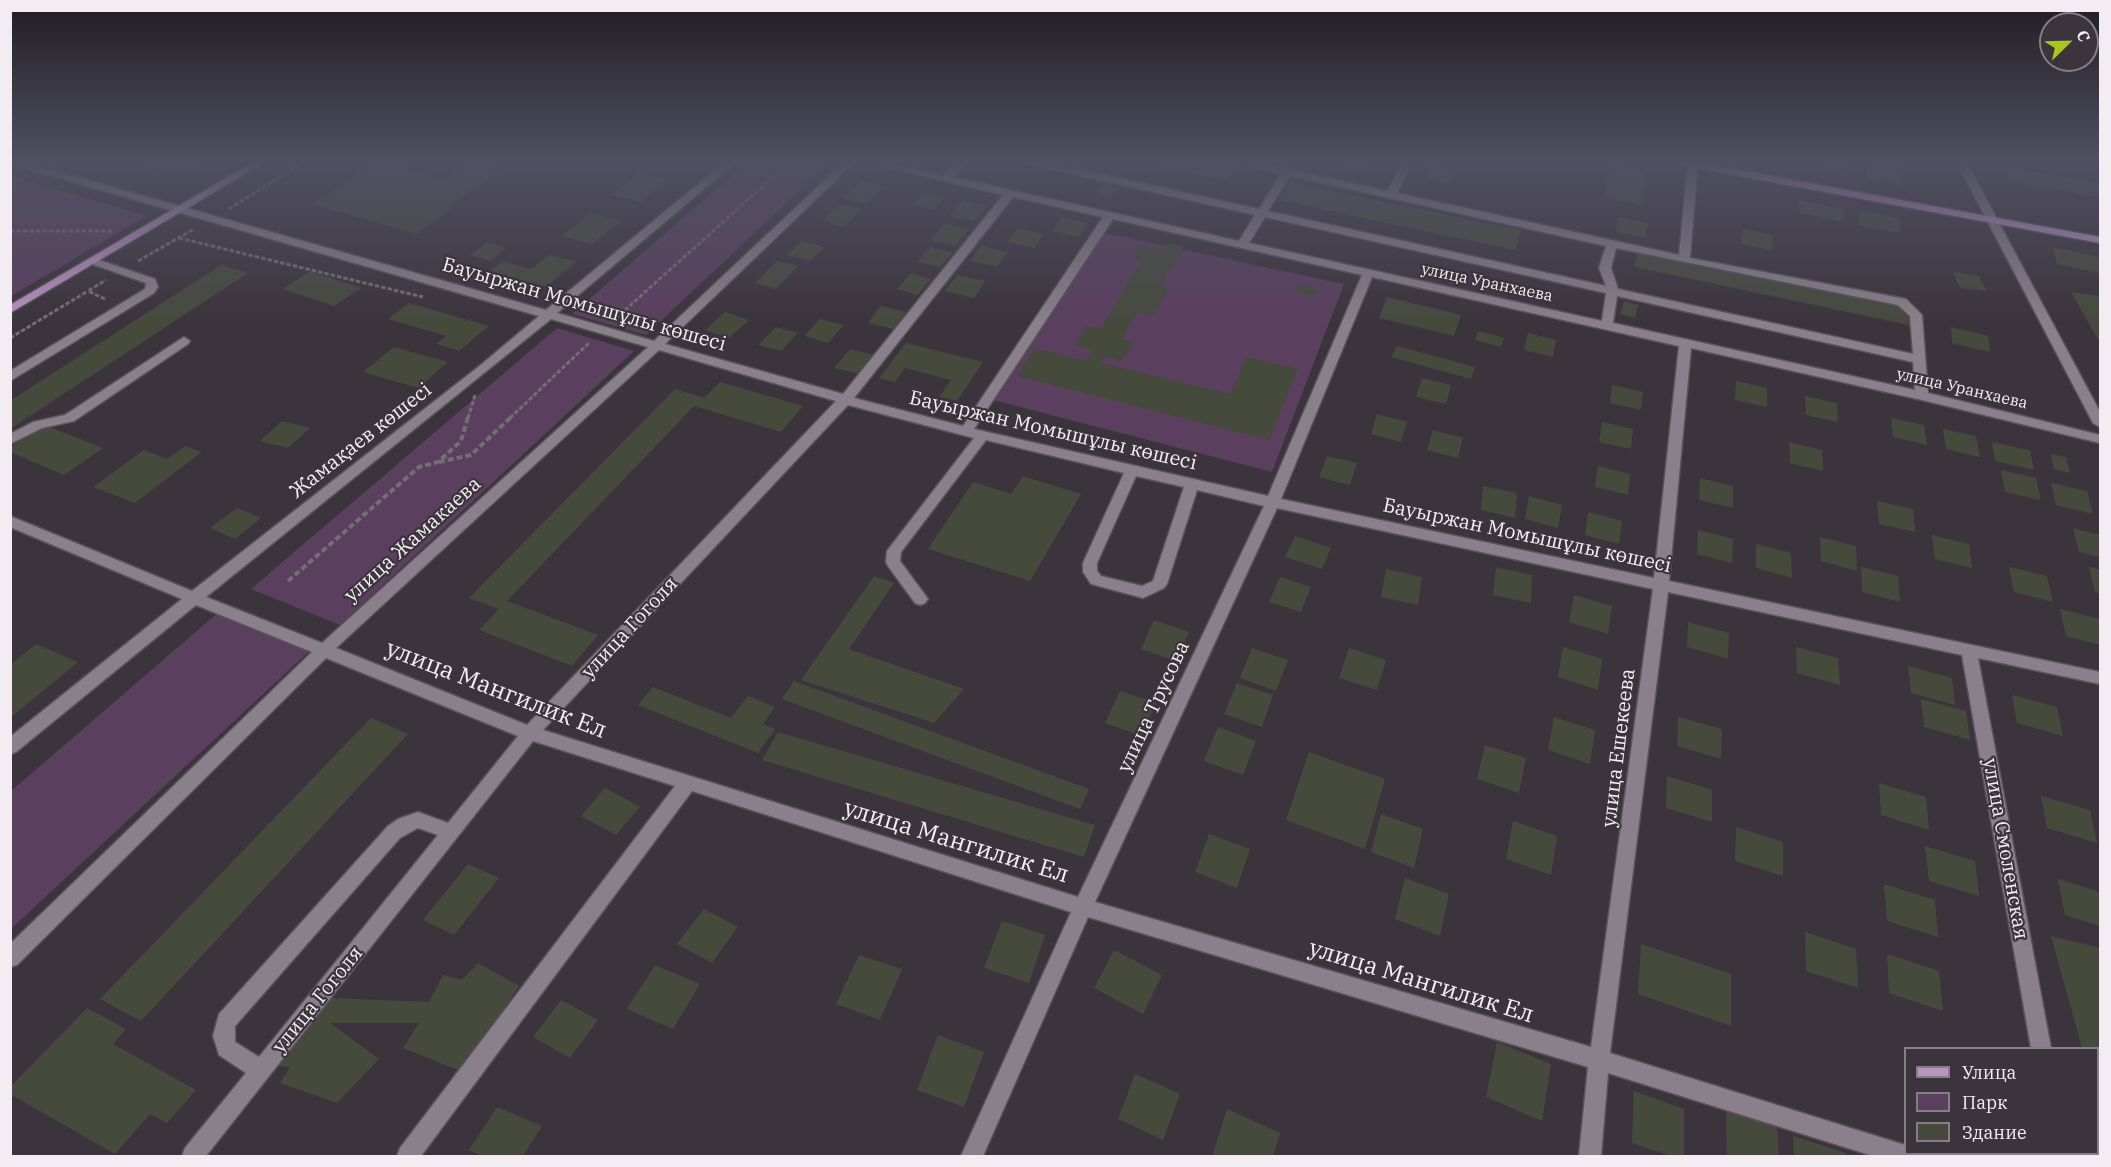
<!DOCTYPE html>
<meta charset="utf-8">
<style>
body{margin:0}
#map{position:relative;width:2111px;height:1167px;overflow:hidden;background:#3c343d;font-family:"IBM Plex Serif",serif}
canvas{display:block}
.frame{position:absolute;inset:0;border:12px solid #f3edf3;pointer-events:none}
.legend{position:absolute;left:1904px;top:1047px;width:195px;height:108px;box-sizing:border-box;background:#3c343d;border:2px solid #857e86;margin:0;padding:8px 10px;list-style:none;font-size:18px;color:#f3edf3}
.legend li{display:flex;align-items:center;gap:12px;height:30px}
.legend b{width:30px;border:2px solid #857e86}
.north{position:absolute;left:2039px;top:12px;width:60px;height:60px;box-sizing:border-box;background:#3c343d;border:2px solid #857e86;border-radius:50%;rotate:67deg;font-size:16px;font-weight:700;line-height:24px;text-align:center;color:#f3edf3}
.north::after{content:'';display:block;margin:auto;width:21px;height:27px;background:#a6c821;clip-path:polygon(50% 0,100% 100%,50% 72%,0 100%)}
</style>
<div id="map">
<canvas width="2111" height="1167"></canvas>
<div class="frame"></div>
<ul class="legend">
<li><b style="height:8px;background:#bc92c2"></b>Улица</li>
<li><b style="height:16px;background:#5b3f5f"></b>Парк</li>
<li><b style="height:16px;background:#464a3d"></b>Здание</li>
</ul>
<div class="north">С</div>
</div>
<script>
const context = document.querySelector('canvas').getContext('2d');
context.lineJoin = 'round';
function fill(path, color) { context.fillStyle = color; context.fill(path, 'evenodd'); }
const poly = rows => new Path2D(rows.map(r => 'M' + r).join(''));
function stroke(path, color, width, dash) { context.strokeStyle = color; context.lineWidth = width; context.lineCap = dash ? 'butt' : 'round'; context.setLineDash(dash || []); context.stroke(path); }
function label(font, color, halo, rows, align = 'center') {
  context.font = font + ' "IBM Plex Serif",serif'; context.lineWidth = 4.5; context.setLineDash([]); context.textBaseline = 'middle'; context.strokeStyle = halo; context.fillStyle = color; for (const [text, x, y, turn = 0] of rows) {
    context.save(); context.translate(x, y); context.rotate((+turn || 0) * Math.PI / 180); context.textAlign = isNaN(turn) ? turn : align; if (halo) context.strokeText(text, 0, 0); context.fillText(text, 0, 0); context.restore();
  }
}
const green = poly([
 [749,161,831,161,646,335,572,314],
 [11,176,147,216,11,296],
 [1101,232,1344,284,1272,472,993,400],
 [557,328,634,351,340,625,251,589],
 [227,605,318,643,11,929,11,791]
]);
const building = poly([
 [126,161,187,161,165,173],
 [192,161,205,161,189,170,180,168],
 [380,161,418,161,406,169,446,180,473,162,501,170,447,207,452,209,416,234,312,204],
 [1138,161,1226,161,1238,164,1227,181],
 [1342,161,1370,161,1364,170,1340,164],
 [1818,161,1843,162,1844,174,1819,169],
 [1866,161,1898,161,1901,185,1867,179],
 [1429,165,1454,170,1450,184,1425,179],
 [1610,165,1646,172,1642,205,1604,198],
 [2005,167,2100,183,2100,197,2010,182],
 [639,173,668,180,641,202,611,195],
 [862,180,885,186,866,204,843,198],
 [1289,182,1521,230,1515,250,1279,200],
 [1105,184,1119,188,1110,198,1096,195],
 [925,193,945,198,933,210,913,205],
 [963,200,987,206,974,221,949,216],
 [1800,200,1843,209,1844,222,1799,213],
 [840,204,861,210,843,227,822,221],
 [1859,210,1899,218,1900,233,1859,225],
 [591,213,621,221,592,244,562,236],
 [1062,217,1088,223,1079,237,1052,231],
 [1618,217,1648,223,1645,238,1615,231],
 [944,224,969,229,955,246,931,240],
 [1018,228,1044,234,1034,248,1007,242],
 [1743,229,1773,235,1772,251,1741,244],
 [801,241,825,247,810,261,787,255],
 [487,242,506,248,490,261,470,255],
 [1165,243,1183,247,1161,287,1169,289,1154,316,1137,312,1122,339,1133,342,1122,361,1105,356,1101,363,1230,394,1246,357,1298,369,1269,440,1017,376,1035,348,1086,361,1092,350,1075,345,1087,326,1100,329,1141,261,1132,259,1141,245,1161,249],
 [981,246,1008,252,997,267,970,261],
 [930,247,953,253,940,267,917,262],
 [2053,247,2100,257,2100,273,2057,264],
 [1638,251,1908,308,1909,325,1635,267],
 [549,255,577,262,546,287,490,271,503,261,531,269],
 [777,261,798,266,776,289,755,283],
 [221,265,248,273,10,429,10,401],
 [310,271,361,288,334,306,283,289],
 [1953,272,1979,276,1987,291,1960,288],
 [911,273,931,279,917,295,897,289],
 [957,275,985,281,974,298,945,291],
 [1299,285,1318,290,1315,297,1295,291],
 [2071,292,2100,296,2100,343],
 [1387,297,1461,315,1454,336,1379,318],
 [1624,301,1638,305,1635,318,1620,314],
 [409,303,489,326,459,351,436,344,446,336,388,319],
 [880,306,906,312,894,329,868,323],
 [725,312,749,320,729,338,705,330],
 [820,319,844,325,828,343,804,336],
 [776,327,798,333,781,351,758,345],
 [1951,327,1988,336,1990,352,1952,343],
 [1478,331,1504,338,1501,347,1475,340],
 [1528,333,1556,340,1553,357,1524,350],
 [906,343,983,362,957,401,939,397,951,380,905,368,895,382,879,378],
 [1397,346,1475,367,1471,379,1391,357],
 [394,347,448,362,418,388,363,372],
 [850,349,874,355,859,374,834,368],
 [1422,378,1451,385,1446,404,1416,397],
 [1736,381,1767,388,1767,407,1735,400],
 [720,382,803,406,781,432,694,406,507,601,598,635,572,666,479,630,499,609,469,598,675,389,704,398],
 [1612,385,1643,392,1641,410,1610,403],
 [1805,396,1837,403,1838,422,1806,415],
 [1377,414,1407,422,1401,442,1371,434],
 [1891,418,1924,425,1927,445,1893,437],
 [282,421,310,428,288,448,260,441],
 [1602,422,1633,429,1631,449,1599,442],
 [44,425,103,448,64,475,10,452,10,447],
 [1943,429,1976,436,1980,457,1946,449],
 [1433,430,1463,438,1458,458,1427,450],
 [1789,442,1822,450,1823,471,1790,463],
 [1992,442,2030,450,2034,470,1995,461],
 [185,446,202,452,135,503,93,487,144,450,167,459],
 [2051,454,2066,457,2070,473,2054,469],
 [1327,456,1357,463,1350,485,1319,477],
 [1598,466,1630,474,1628,495,1595,487],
 [2001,470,2036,478,2041,500,2005,492],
 [1023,476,1081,494,1030,581,928,549,973,482,1011,494],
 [1700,478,1733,486,1733,508,1699,500],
 [2051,483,2087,491,2093,514,2056,505],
 [1483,486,1517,493,1515,518,1481,510],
 [1529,496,1562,505,1558,528,1525,519],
 [1877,501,1913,509,1915,532,1879,524],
 [237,508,261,518,235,539,210,528],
 [1588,512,1622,521,1619,544,1585,535],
 [2073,528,2100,535,2100,557,2079,552],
 [1698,530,1733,539,1732,563,1697,554],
 [1932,535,1969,544,1972,568,1935,559],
 [1295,536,1331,548,1322,569,1285,557],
 [1820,537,1856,546,1857,571,1821,561],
 [1756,544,1791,553,1792,578,1756,568],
 [1496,567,1532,575,1531,603,1493,595],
 [1861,567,1898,576,1900,602,1862,592],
 [2009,567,2047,576,2053,602,2014,592],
 [2089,567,2100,569,2100,593,2095,592],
 [1386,569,1422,577,1418,605,1381,597],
 [874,576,894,583,849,649,964,689,934,723,801,680],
 [1280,577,1311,587,1301,612,1269,602],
 [1574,595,1612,606,1608,634,1569,622],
 [2060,609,2100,619,2100,645,2066,636],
 [1154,620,1189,632,1176,661,1141,649],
 [1688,622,1729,633,1728,659,1687,647],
 [36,644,78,662,10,718,10,665],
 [1563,647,1602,659,1598,690,1558,677],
 [1796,647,1838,658,1840,685,1797,673],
 [1252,648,1288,660,1276,691,1240,678],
 [1349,648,1386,660,1377,690,1339,678],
 [1908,666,1952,678,1955,705,1911,693],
 [794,681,1089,789,1080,809,782,699],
 [1237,683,1273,695,1262,727,1224,714],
 [653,687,731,718,748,696,775,707,763,724,775,729,758,753,638,705],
 [1120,691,1156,703,1142,736,1105,723],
 [2012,695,2057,707,2063,736,2017,723],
 [1921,699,1966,711,1970,740,1924,727],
 [1554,717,1595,730,1590,764,1548,750],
 [1678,717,1722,729,1721,759,1677,746],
 [371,718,408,734,141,1021,100,999],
 [1218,727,1256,741,1243,775,1204,761],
 [778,732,1095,825,1084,857,762,760],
 [1485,745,1526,758,1519,793,1477,779],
 [1309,752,1385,779,1365,849,1286,820],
 [1667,776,1712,790,1712,822,1666,808],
 [1879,783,1926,797,1929,830,1881,815],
 [605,788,640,807,616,835,581,816],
 [2041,796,2090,810,2097,843,2047,828],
 [1381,814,1423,829,1414,868,1371,852],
 [1513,821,1557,836,1551,875,1506,859],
 [1736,827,1783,842,1783,876,1735,861],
 [1209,834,1250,849,1237,888,1195,872],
 [1925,846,1975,861,1979,896,1929,881],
 [468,864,499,878,454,935,423,920],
 [1405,878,1449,894,1440,936,1395,919],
 [2058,879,2100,892,2100,926,2065,915],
 [1884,884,1935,900,1938,937,1887,921],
 [704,909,738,927,712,963,677,944],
 [1002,921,1045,935,1029,983,984,968],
 [1805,932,1856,949,1858,988,1806,971],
 [2051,936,2100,948,2100,1112,2098,1103,2098,1048,2082,1048],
 [1641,944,1731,974,1731,1026,1638,994],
 [1114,950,1162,975,1143,1014,1094,988],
 [1887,954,1939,971,1943,1011,1889,993],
 [859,955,902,969,880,1020,836,1004],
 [478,963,519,986,463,1072,403,1048,419,1023,330,1023,379,1059,337,1103,280,1083,290,1067,272,1065,330,998,429,1002,443,975,462,980],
 [655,965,700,984,673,1029,627,1009],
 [561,1000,598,1020,570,1058,533,1037],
 [87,1008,126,1029,113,1044,196,1090,167,1123,150,1114,115,1154,10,1094,10,1087],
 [938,1035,984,1052,964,1107,917,1090],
 [1497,1042,1551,1064,1542,1121,1486,1097],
 [1135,1074,1180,1094,1163,1140,1118,1119],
 [1634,1091,1684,1109,1684,1156,1671,1156,1632,1143],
 [497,1107,542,1126,523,1156,482,1156,469,1150],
 [1726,1108,1777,1126,1779,1156,1727,1156],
 [1227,1109,1280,1133,1273,1156,1212,1156],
 [1793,1136,1846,1153,1846,1156,1794,1156]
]);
const pathFar1 = poly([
 [229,209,305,161],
 [10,231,112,231],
 [179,238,423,297],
 [138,261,194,229],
 [105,299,88,291,106,280],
 [615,319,791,161],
 [10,338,88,291],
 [468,418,475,395],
 [510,418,590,342]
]);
const path = poly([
 [439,462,471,455,511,417],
 [288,581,419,467,438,462,461,441,468,417]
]);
const minor = poly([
 [10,161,21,161,546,310,726,161,737,161,557,313,654,341,845,161,856,161,665,344,843,394,1003,195,861,161,880,161,944,175,957,161,968,161,953,177,1239,241,1255,215,1028,164,1023,161,1042,161,1259,209,1281,174,1232,161,1251,161,1388,191,1402,161,1412,161,1397,193,1679,255,1688,161,1698,161,1690,258,1906,299,1922,315,1928,393,2100,435,2100,443,1922,400,1691,348,1669,581,2100,672,2100,684,1978,658,2051,1048,2031,1048,1962,655,1668,592,1610,1053,1905,1145,1906,1154,1915,1154,1916,1156,1873,1156,1608,1073,1601,1156,1579,1156,1588,1067,1088,917,983,1156,961,1156,1071,912,692,791,421,1156,397,1156,400,1148,675,786,533,741,206,1156,182,1156,185,1148,246,1073,219,1055,213,1036,219,1014,388,826,398,819,418,812,448,823,518,736,326,658,17,965,10,967,10,944,312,652,196,605,16,752,10,754,10,737,182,599,10,527,10,516,192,591,482,364,539,316,10,164,10,161],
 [1290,176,1606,246,1599,268,1606,286,1268,211,1290,176],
 [1013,197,1103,217,963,426,854,398,1013,197],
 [1265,217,1606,293,1602,321,1249,243,1265,217],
 [1113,219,1362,275,1268,496,974,429,1113,219],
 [1616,248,1898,305,1910,316,1913,354,1618,289,1611,268,1616,248],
 [1372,277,1679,346,1654,578,1281,499,1372,277],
 [1617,296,1913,362,1915,390,1613,323,1617,296],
 [551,319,648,347,322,643,206,597,551,319],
 [659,350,836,401,527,725,336,648,659,350],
 [848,405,974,438,887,551,886,562,888,566,915,603,920,605,925,603,928,599,900,561,901,552,986,440,1124,473,1083,563,1083,572,1091,584,1143,598,1164,588,1167,584,1197,490,1264,506,1078,897,543,730,848,405],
 [1136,476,1184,487,1153,581,1142,586,1101,576,1097,571,1097,563,1136,476],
 [1277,508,1653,589,1591,1047,1095,902,1277,508],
 [418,828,438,835,259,1057,235,1042,235,1026,400,838,418,828],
 [1956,161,1966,161,2100,412,2100,427,2093,423,1956,161],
 [93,258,155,279,158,287,154,293,10,381,10,371,145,289,146,283,89,263,87,261,93,258],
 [184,337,190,341,188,344,74,421,42,428,10,444,10,434,33,422,65,415,184,337],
 [2049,1154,2071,1154,2072,1156,2050,1156,2049,1154]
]);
const major = poly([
 [255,161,267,161,10,313,10,305,255,161],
 [1669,161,1691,161,2100,237,2100,243,1674,164,1669,161]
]);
const farStreetnames = [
 ["улица Уранхаева",1487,283,12],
 ["улица Уранхаева",1962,389,13]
];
const streetNames = [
 ["Бауыржан Момышұлы көшесі",584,305,16],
 ["Бауыржан Момышұлы көшесі",1053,431,13],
 ["Жамақаев көшесі",361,441,-38],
 ["Бауыржан Момышұлы көшесі",1527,536,12],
 ["улица Жамакаева",413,540,-42],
 ["улица Гоголя",630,628,-47],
 ["улица Трусова",1154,707,-65],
 ["улица Ешекеева",1619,748,-83],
 ["улица Смоленская",2005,849,80],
 ["улица Гоголя",318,1000,-51]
];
const nearStreetnames = [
 ["улица Мангилик Ел",496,690,21],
 ["улица Мангилик Ел",956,842,17],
 ["улица Мангилик Ел",1421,982,17]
];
fill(green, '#5b3f5f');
fill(building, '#464a3d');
stroke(minor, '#59525a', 3);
stroke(major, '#59525a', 3);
stroke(pathFar1, '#746d75', 3, [4.5, 2]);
stroke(path, '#746d75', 4, [6, 3]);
fill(minor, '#8a808b');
fill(major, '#bc92c2');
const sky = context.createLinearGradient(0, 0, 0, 324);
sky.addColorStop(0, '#211d22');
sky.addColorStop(0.5, '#505062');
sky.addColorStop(1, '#50506200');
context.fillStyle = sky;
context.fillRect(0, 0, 2111, 324);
label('16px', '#f3edf3', '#3c343d', farStreetnames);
label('20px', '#f3edf3', '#3c343d', streetNames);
label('24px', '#f3edf3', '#3c343d', nearStreetnames);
</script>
